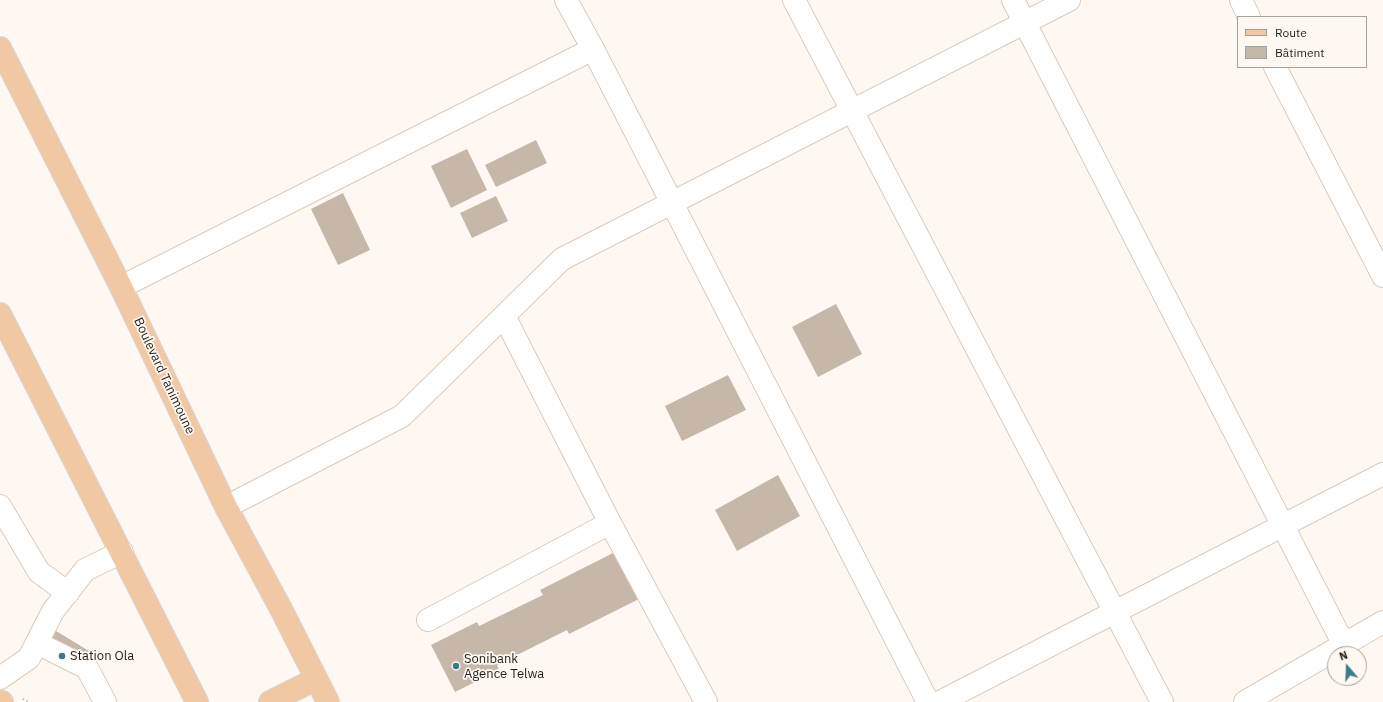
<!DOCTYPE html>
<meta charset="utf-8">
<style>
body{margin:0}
#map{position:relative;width:1383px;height:702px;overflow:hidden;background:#fff8f2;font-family:"IBM Plex Sans",sans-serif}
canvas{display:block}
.legend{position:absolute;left:1237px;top:16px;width:130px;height:52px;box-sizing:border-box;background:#fff8f2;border:1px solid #a7a19b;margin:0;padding:5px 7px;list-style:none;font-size:12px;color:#241e19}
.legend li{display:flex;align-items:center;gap:8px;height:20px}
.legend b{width:20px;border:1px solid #a7a19b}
.north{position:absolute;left:1327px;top:646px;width:40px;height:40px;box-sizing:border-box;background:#fff8f2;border:1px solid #a7a19b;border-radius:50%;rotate:341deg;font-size:11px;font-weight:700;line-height:16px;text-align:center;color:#241e19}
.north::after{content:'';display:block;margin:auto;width:14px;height:18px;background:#397d8b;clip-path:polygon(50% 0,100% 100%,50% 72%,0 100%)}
</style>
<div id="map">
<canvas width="1383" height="702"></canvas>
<ul class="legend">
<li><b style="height:5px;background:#f0c8a4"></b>Route</li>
<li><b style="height:11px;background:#c7b7a9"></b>Bâtiment</li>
</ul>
<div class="north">N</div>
</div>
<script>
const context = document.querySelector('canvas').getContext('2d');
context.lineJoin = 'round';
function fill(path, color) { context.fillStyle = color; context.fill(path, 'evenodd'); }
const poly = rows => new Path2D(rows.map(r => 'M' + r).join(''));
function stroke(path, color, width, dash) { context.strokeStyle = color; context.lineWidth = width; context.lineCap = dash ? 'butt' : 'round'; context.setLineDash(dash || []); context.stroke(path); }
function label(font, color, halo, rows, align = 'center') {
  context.font = font + ' "IBM Plex Sans",sans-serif'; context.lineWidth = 3.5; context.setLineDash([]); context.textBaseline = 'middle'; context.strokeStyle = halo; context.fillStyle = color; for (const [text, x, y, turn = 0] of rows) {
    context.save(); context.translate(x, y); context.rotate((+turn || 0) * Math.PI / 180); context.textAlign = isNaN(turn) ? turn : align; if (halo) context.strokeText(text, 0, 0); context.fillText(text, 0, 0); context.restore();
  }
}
const building = poly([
 [536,140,547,163,496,187,485,165],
 [467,149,487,190,451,208,431,166],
 [343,193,370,250,338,265,311,209],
 [496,196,508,221,472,238,460,213],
 [836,304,862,354,818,377,792,327],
 [728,375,746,410,682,441,665,406],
 [778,475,800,516,737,551,715,510],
 [615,552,639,599,569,634,567,630,497,665,499,670,455,692,431,645,477,622,479,626,543,595,540,590],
 [43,623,89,651,75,674,28,646]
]);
const path = poly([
 [23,699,29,702]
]);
const minor = poly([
 [566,0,593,49,928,702],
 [794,0,1162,702],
 [1013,0,1344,645],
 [1241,0,1249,17],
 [1275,67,1383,276],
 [121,287,593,49],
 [504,316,610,523,706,702],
 [0,506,39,572,68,593],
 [226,507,402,416,562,259,1069,0],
 [428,620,610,523],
 [37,643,87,668,105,702],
 [0,678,29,658,53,611,85,570,122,552],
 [940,702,1383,474],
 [1245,702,1383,622]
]);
const major = poly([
 [0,48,121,287,226,507,281,609,328,702],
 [0,314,197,702],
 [0,701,2,702],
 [270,702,316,679]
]);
const markers = [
 [62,656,4,"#397d8b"],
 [456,666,4,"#397d8b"]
];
const streetNames = [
 ["Boulevard Tanimoune",164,376,65]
];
const poiNames = [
 ["Station Ola",70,656],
 ["Sonibank",464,659],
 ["Agence Telwa",464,674]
];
fill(building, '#c7b7a9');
stroke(minor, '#dbcabd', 24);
stroke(major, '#d8d6d6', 24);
stroke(path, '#b6b0aa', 2.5, [1, 3]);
stroke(minor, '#fff', 22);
stroke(major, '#f0c8a4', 22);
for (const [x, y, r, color] of markers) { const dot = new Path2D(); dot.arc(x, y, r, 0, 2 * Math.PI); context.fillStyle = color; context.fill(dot); stroke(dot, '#fff8f2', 1.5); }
label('13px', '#241e19', '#fff8f2', streetNames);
label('13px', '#241e19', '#fff8f2', poiNames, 'left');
</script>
